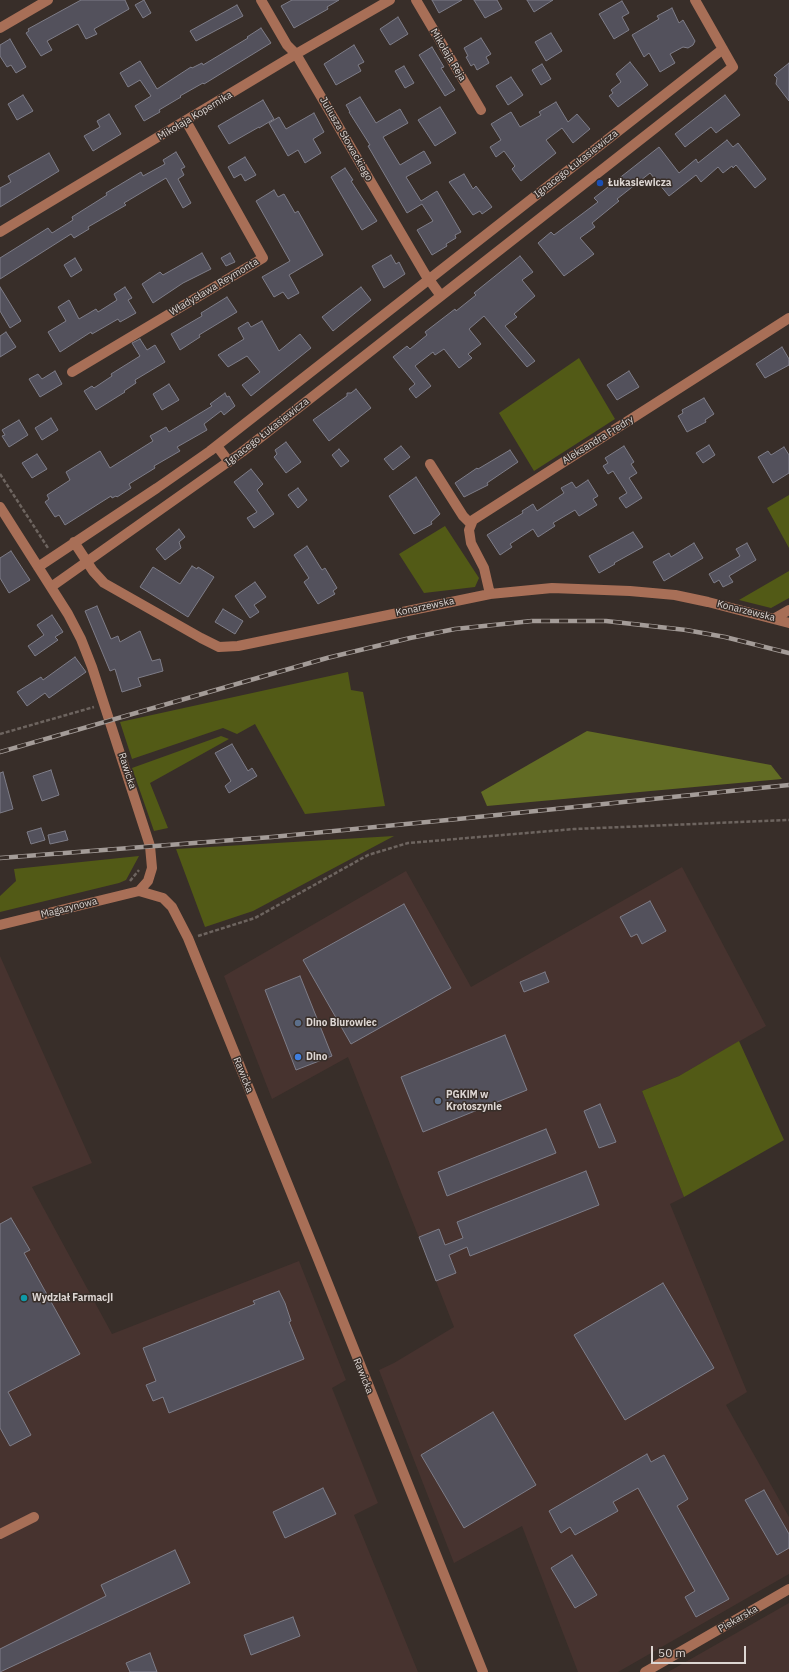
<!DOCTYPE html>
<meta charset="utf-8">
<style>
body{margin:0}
#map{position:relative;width:789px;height:1672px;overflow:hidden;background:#382e29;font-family:"IBM Plex Sans",sans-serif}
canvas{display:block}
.scale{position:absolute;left:651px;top:1646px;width:95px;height:18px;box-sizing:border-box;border:2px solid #ddd6d3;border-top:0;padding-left:5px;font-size:12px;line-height:14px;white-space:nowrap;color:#ddd6d3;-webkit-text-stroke:3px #382e29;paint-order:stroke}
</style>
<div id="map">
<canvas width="789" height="1672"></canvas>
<div class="scale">50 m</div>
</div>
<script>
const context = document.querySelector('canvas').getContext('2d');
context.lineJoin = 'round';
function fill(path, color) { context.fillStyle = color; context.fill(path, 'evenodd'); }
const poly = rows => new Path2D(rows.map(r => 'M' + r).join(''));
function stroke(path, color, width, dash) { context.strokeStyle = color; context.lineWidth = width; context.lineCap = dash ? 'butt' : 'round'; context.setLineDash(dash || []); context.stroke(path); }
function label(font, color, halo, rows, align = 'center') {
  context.font = font + ' "IBM Plex Sans",sans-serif'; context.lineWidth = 3; context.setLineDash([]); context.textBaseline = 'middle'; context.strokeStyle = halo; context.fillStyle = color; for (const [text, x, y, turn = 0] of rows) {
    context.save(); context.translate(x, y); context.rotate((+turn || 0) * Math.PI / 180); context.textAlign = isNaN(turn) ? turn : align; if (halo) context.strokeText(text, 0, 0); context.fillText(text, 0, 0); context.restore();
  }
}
const industrial = poly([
 [682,867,766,1026,679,1076,642,1091,684,1197,670,1204,747,1392,726,1405,789,1517,789,1574,618,1672,578,1672,522,1526,454,1563,379,1370,394,1363,454,1327,348,1057,272,1099,224,976,406,871,471,987],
 [0,956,92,1163,32,1187,112,1334,299,1261,346,1380,332,1388,378,1503,354,1515,418,1672,0,1672],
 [789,1603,789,1672,668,1672]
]);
const green = poly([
 [579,358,615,419,534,471,499,413],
 [789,495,789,548,767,508],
 [445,526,479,578,475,587,424,593,399,554],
 [789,571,789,598,771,608,739,600],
 [348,672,351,690,363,692,385,806,305,814,255,724,237,734,223,728,132,759,120,722],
 [221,736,229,739,150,783,168,828,154,831,132,768],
 [394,836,253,911,205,927,176,849],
 [139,856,126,880,119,883,0,912,0,896,16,881,14,869],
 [739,1041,784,1140,684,1197,642,1091,679,1076]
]);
const forest = poly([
 [587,731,771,765,782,779,487,806,481,792]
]);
const building = poly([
 [81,0,125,0,129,9,94,29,97,34,86,39,78,24,47,41,52,50,41,56,26,33,29,31,28,29,81,0],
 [144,0,151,13,143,18,135,5,144,0],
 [292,0,339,0,327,7,328,9,294,28,281,6,292,0],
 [432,0,462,0,439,13,432,0],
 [474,0,497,0,502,9,485,18,474,0],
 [527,0,553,0,534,12,527,0],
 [622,1,629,13,622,17,629,30,614,39,599,14,622,1],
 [237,5,243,16,196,41,190,31,237,5],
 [672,8,679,23,683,20,695,41,693,45,688,48,683,47,670,54,675,63,660,72,649,53,644,57,632,35,659,19,657,16,672,8],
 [398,17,408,34,390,45,380,29,398,17],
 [261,28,271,43,204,84,203,83,180,96,181,97,159,110,160,112,144,121,135,106,151,96,140,80,128,87,120,73,140,61,157,89,191,67,192,68,202,63,203,65,248,38,247,37,261,28],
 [551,33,562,51,546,61,535,42,551,33],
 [481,38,491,54,486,57,489,63,477,70,474,64,471,66,466,57,468,56,464,48,481,38],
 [10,39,26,67,16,73,11,65,7,67,0,56,0,45,10,39],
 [354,45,364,62,358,65,361,71,336,85,324,64,354,45],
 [432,47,444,67,441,68,455,90,445,96,419,55,432,47],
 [630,62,648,85,618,107,609,96,613,93,611,90,621,82,616,74,630,62],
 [789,63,789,101,776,84,777,78,774,75,789,63],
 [542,64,551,79,541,85,532,70,542,64],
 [404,66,414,83,405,88,395,71,404,66],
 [511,77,523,95,508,105,496,86,511,77],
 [23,95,33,111,17,120,8,104,23,95],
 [725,95,740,115,716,133,711,127,685,147,675,134,725,95],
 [360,97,376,123,400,109,408,123,383,137,400,165,424,151,431,163,406,177,421,201,437,191,461,232,455,235,456,238,446,244,447,246,432,255,417,230,433,221,422,204,407,213,368,146,370,145,349,112,350,112,346,105,360,97],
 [263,100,274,119,259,128,259,127,229,144,218,126,263,100],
 [556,102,568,122,577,114,590,129,573,143,562,128,546,140,556,153,521,181,512,169,515,166,504,151,496,157,490,147,501,140,491,124,511,112,520,127,541,115,539,112,556,102],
 [440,107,456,133,435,146,418,120,440,107],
 [314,113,324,132,313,139,321,153,305,163,298,150,288,156,269,123,279,117,286,129,314,113],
 [109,114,121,134,93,151,84,136,100,127,97,121,109,114],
 [727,140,733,147,738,143,766,179,755,188,736,165,733,168,732,166,723,173,718,167,701,182,696,175,669,196,650,173,617,199,619,201,592,223,595,227,580,238,594,254,564,276,538,243,551,232,554,235,598,202,594,198,659,147,679,173,696,159,698,163,727,140],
 [176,152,185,167,181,169,184,175,178,179,191,203,183,208,166,178,124,203,126,205,88,227,89,229,74,238,71,234,0,279,0,258,48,228,52,233,73,220,72,217,107,195,106,193,141,172,143,176,165,164,163,160,176,152],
 [49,153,59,171,0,207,0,188,11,182,8,176,49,153],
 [245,157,256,175,245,181,241,174,234,178,228,167,245,157],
 [345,168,353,180,351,181,377,221,362,230,331,177,345,168],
 [464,174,473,189,476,186,492,207,482,214,480,211,473,215,449,182,464,174],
 [274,190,278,197,284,194,295,213,298,211,323,255,289,275,299,293,288,299,283,292,274,297,262,277,290,261,256,201,274,190],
 [202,253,211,269,183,283,153,303,142,284,160,272,163,275,202,253],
 [230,253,235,262,226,266,221,258,230,253],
 [391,255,396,264,399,262,405,274,384,288,372,266,391,255],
 [520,256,533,272,522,280,535,296,514,314,517,317,505,326,535,361,527,367,484,316,469,329,481,344,468,354,472,358,459,368,444,349,435,355,433,352,415,366,431,386,416,398,409,389,415,384,393,357,407,346,410,349,427,335,425,332,455,309,456,311,476,295,474,293,520,256],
 [75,258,82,270,71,277,64,265,75,258],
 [0,287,21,321,10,328,0,311,0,287],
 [125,287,132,298,128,300,136,313,120,322,118,319,92,334,91,332,60,352,48,332,66,321,58,307,69,300,79,319,96,309,98,312,117,300,114,294,125,287],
 [361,287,371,300,333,331,322,317,361,287],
 [227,297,237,312,199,335,200,337,180,350,171,334,202,316,201,313,227,297],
 [262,321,279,351,300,334,311,348,251,396,242,385,260,372,247,356,228,367,218,355,244,339,238,328,248,322,251,327,262,321],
 [6,332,16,347,0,357,0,336,6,332],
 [140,339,147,350,155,345,165,362,135,380,136,383,124,391,125,392,96,410,84,391,92,386,94,388,112,376,111,374,140,356,132,343,140,339],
 [782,347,789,359,789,365,765,378,756,364,782,347],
 [55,371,62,384,40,397,29,379,38,374,42,379,55,371],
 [629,371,639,387,617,400,607,385,629,371],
 [169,384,179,400,162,410,153,394,169,384],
 [356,389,371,408,329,441,313,420,347,396,347,393,351,393,356,389],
 [225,393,227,397,229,396,235,406,224,415,221,411,204,424,207,430,177,447,180,451,154,466,155,468,129,484,131,488,117,497,116,496,112,498,111,496,65,525,59,515,55,517,45,502,49,499,47,495,70,480,66,472,100,451,110,468,153,441,150,436,166,427,169,432,212,406,210,404,225,393],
 [704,398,714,414,705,420,706,422,687,432,678,416,683,413,682,410,704,398],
 [51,418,58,430,42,440,35,428,51,418],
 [19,420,28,435,9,447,2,436,5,435,2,430,19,420],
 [286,442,301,462,286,473,274,457,277,454,275,450,286,442],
 [709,445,715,455,703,463,696,453,709,445],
 [401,446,410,457,393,470,384,459,401,446],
 [624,446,634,462,631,464,637,473,629,478,642,498,626,508,619,498,627,493,613,471,608,474,603,466,608,463,605,458,624,446],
 [784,447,789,455,789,473,773,483,758,457,768,451,771,455,784,447],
 [339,449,349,461,341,467,332,455,339,449],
 [510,450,518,462,487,483,488,485,464,497,455,483,477,468,478,469,510,450],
 [37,454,47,469,32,478,22,463,37,454],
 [251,469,263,484,257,490,274,514,254,528,247,518,257,512,234,482,251,469],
 [416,477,440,514,431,522,432,524,414,534,389,496,416,477],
 [588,480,598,496,593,499,597,505,579,516,575,510,553,523,555,526,538,537,533,529,510,544,512,547,500,555,487,535,523,513,522,511,533,504,537,511,564,493,561,488,572,482,576,488,588,480],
 [298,488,307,500,298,508,288,495,298,488],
 [179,529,185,537,179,542,181,548,165,560,156,549,179,529],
 [633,532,643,547,614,563,615,564,599,573,589,556,633,532],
 [694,543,703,558,664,581,653,562,669,553,671,557,694,543],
 [747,543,756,560,729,576,733,582,723,587,719,580,714,583,709,574,740,556,736,549,747,543],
 [307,546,322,570,325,568,337,588,333,591,335,594,318,604,304,582,309,578,294,555,307,546],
 [11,551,30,580,9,593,0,578,0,558,11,551],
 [192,566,197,569,198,567,214,577,188,617,140,587,153,567,180,584,192,566],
 [255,582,266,597,254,605,259,612,250,618,235,596,255,582],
 [97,606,111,639,118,636,120,642,140,631,152,661,160,659,163,671,138,678,141,686,122,692,115,669,110,671,85,611,97,606],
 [223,609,243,621,235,634,215,622,223,609],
 [52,615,63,632,55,637,58,640,35,656,28,646,44,635,37,625,52,615],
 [75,657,86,672,49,698,45,693,27,706,17,692,41,677,43,680,75,657],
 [232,744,248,771,252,768,257,776,229,793,225,786,231,781,215,753,232,744],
 [51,770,59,795,42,801,33,776,51,770],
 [3,772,13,809,0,813,0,773,3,772],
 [41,828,45,840,31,844,27,832,41,828],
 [65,831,68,840,50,844,48,835,65,831],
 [650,901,666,931,642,944,637,934,631,937,620,917,650,901],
 [404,904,451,988,351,1044,303,960,404,904],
 [545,972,549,982,524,992,520,982,545,972],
 [300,976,332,1056,296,1070,265,990,300,976],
 [505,1035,527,1090,423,1132,401,1077,505,1035],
 [600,1104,616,1142,599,1148,584,1111,600,1104],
 [546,1129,556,1153,447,1196,438,1172,546,1129],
 [586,1171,599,1205,470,1256,467,1247,449,1255,456,1273,436,1281,419,1237,439,1229,445,1245,463,1238,457,1222,586,1171],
 [11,1218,30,1250,24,1253,80,1354,8,1392,31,1435,10,1446,0,1428,0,1224,11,1218],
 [663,1283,714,1368,625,1420,574,1335,663,1283],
 [279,1291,285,1303,291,1321,289,1322,304,1359,169,1413,163,1397,153,1401,146,1385,156,1381,143,1348,255,1304,253,1301,279,1291],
 [493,1412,536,1485,464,1528,421,1455,493,1412],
 [647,1454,651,1462,664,1455,688,1499,677,1506,729,1599,696,1617,685,1597,695,1591,638,1488,613,1502,618,1511,575,1535,570,1527,561,1533,549,1511,647,1454],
 [323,1488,336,1514,285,1538,273,1512,323,1488],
 [764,1490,789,1534,789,1548,777,1555,745,1500,764,1490],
 [175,1550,190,1583,0,1672,0,1649,106,1596,101,1585,175,1550],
 [572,1555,597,1595,575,1608,551,1568,572,1555],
 [293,1617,300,1636,251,1655,244,1635,293,1617],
 [150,1653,157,1672,130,1672,126,1663,150,1653]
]);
const path = poly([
 [0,474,48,548],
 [0,734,94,707],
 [130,881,139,870],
 [198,936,255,918,368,855,408,843,574,829,789,820]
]);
const minor = poly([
 [261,0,287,45,296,54,425,274,441,296],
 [416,0,481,110],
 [0,28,48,0],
 [0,232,296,54,390,0],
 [72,372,263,258,186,121],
 [217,446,229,462],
 [430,464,463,516,471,524],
 [0,507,68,614,81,639,92,667,150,846,152,868,148,881,139,891],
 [74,542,93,571,104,583,201,638,219,647,238,646,490,594,552,588,630,591,675,595,708,602,789,623],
 [38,567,157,488,210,451,723,49],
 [51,587,242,452,733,67,695,0],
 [490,594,484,568,471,543,469,530,473,520,789,318],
 [775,618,789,610],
 [0,925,139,891,163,898,172,907,188,938,318,1259,483,1672],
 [0,1534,34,1517],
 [645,1672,789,1589]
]);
const rail = poly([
 [0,752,327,658,410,638,455,629,532,621,606,621,686,630,725,637,789,653],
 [0,858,272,837,458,819,789,785]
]);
const markers = [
 [600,183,4,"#1a4fb4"],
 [298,1023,4,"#5c6f8a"],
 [298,1057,4,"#3f7fe0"],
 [438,1101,4,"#5c6f8a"],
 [24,1298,4,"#0f9aa8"]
];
const streetNames = [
 ["Mikołaja Reja",448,55,59],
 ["Mikołaja Kopernika",195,116,-31],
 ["Juliusza Słowackiego",346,139,60],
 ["Ignacego Łukasiewicza",576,164,-38],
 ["Władysława Reymonta",214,287,-31],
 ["Ignacego Łukasiewicza",267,432,-38],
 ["Aleksandra Fredry",598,440,-32],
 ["Konarzewska",425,607,-12],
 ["Konarzewska",746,611,14],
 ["Rawicka",127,771,72],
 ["Magazynowa",69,908,-14],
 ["Rawicka",243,1075,68],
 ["Rawicka",363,1376,68],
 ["Piekarska",738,1619,-30]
];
const poiNames = [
 ["Łukasiewicza",608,183],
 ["Dino Biurowiec",306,1023],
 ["Dino",306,1057],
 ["PGKiM w",446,1095],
 ["Krotoszynie",446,1107],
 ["Wydział Farmacji",32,1298]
];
fill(industrial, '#47332f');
fill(green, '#525a16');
fill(forest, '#626c24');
fill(building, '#53515c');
stroke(building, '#7e7d88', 1);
stroke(path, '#6d645f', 2.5, [4, 2]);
stroke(minor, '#a86f57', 10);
stroke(rail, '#a49c98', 4.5);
stroke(rail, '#382e29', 3, [9]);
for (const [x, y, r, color] of markers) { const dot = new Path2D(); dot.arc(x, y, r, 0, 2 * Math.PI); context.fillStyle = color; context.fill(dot); stroke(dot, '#382e29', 1.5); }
label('10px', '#ddd6d3', '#382e29', streetNames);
label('bold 10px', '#ddd6d3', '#382e29', poiNames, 'left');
</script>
